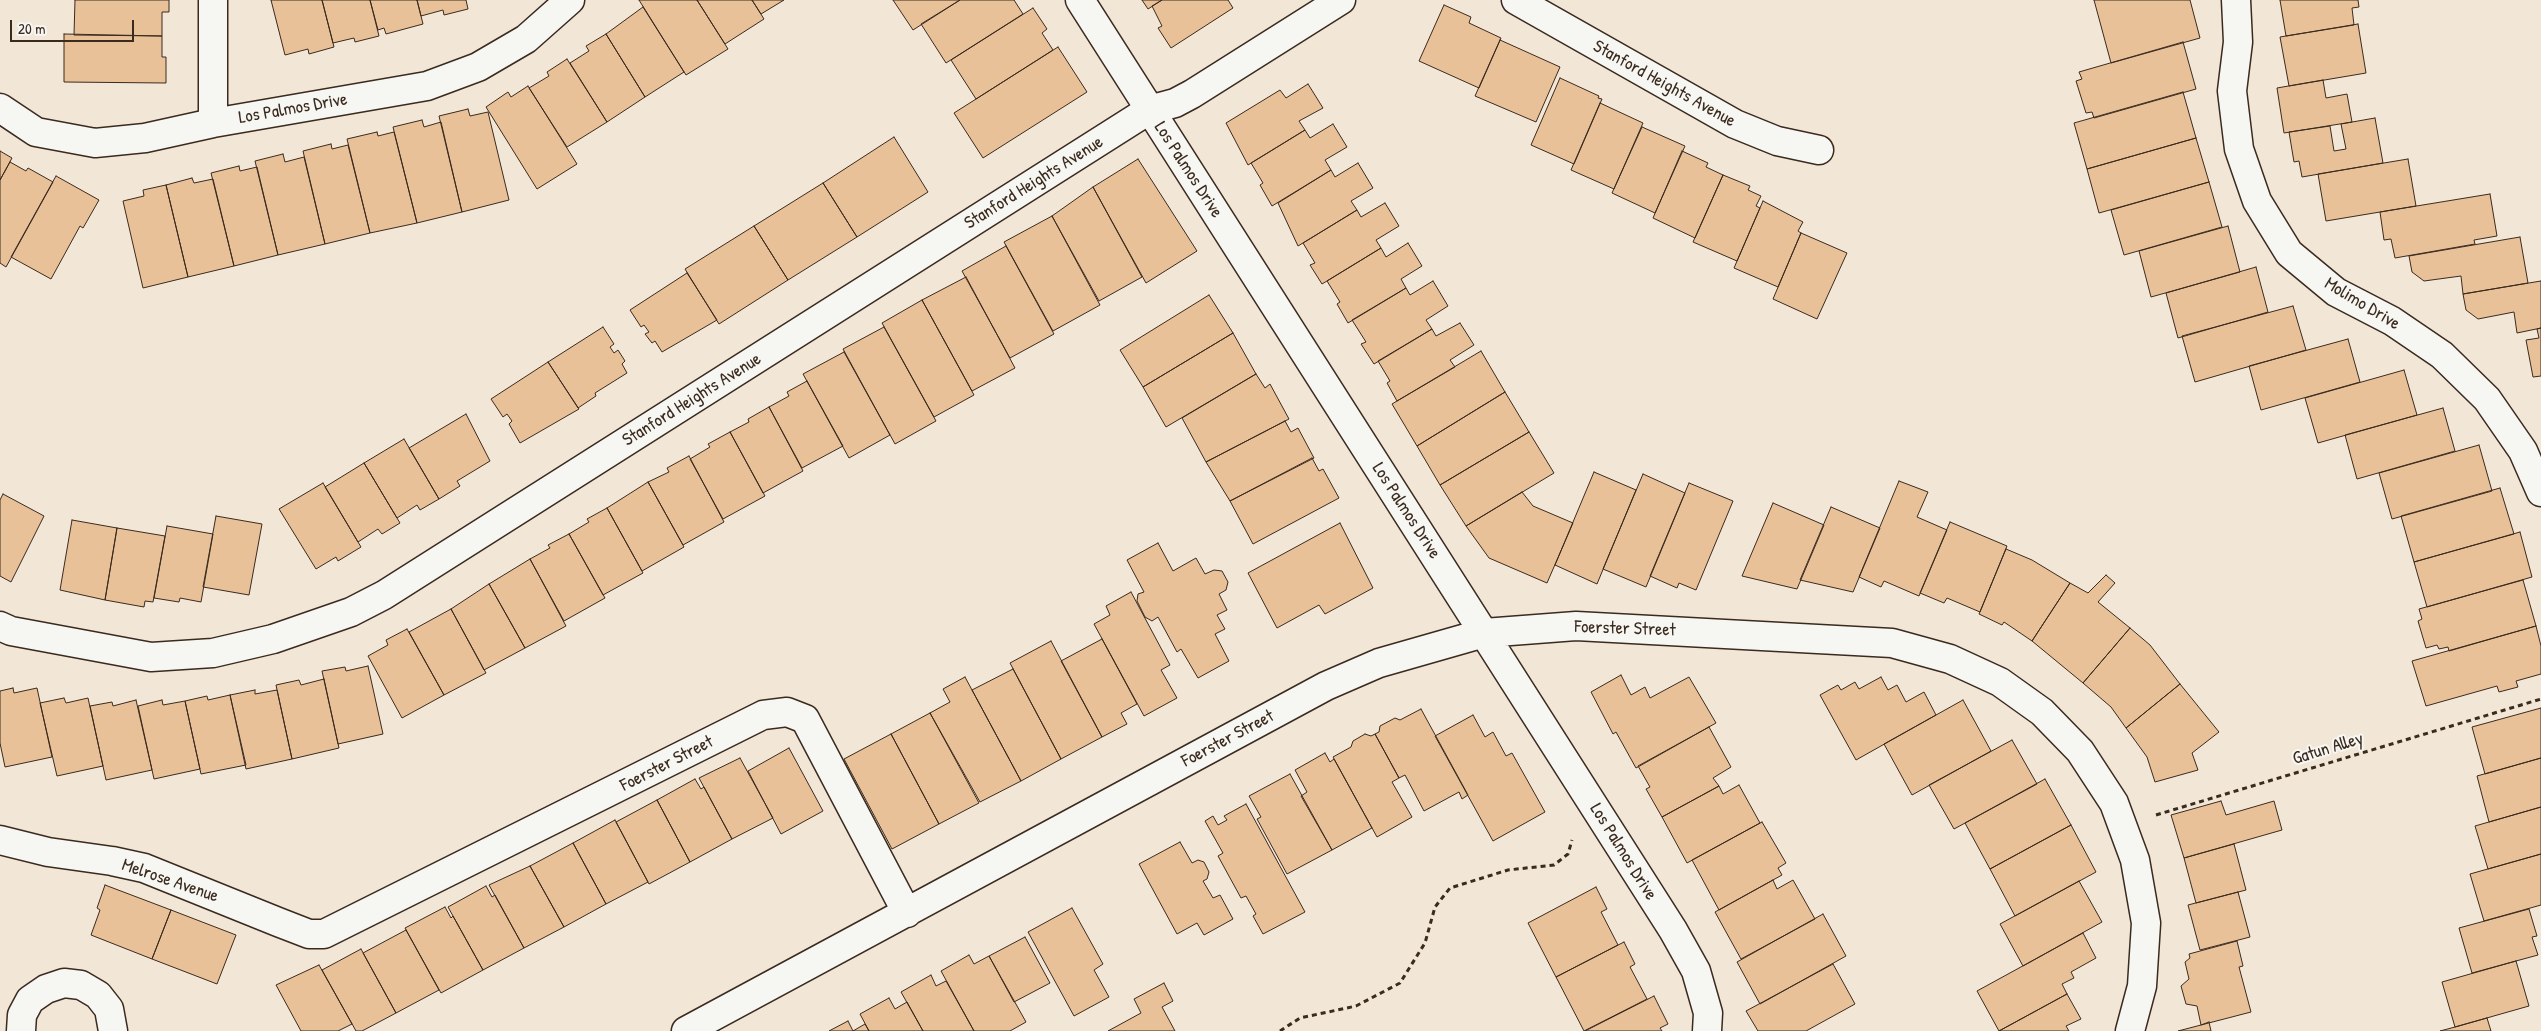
<!DOCTYPE html>
<style>
body{margin:0}
#map{position:relative;width:2541px;height:1031px;overflow:hidden;background:#f2e6d7;font-family:"Patrick Hand",sans-serif}
canvas{display:block}
.scale{position:absolute;left:10px;top:20px;width:124px;height:22px;box-sizing:border-box;border:2px solid #3b2a1e;border-top:0;padding-left:6px;font-size:15px;line-height:18px;white-space:nowrap;color:#3b2a1e;-webkit-text-stroke:4px #f6f6f2;paint-order:stroke}
</style>
<div id="map">
<canvas width="2541" height="1031"></canvas>
<div class="scale">20 m</div>
</div>
<script>
const context = document.querySelector('canvas').getContext('2d');
context.lineJoin = 'round';
function fill(path, color) { context.fillStyle = color; context.fill(path, 'evenodd'); }
const poly = rows => new Path2D(rows.map(r => 'M' + r).join(''));
function stroke(path, color, width, dash) { context.strokeStyle = color; context.lineWidth = width; context.lineCap = dash ? 'butt' : 'round'; context.setLineDash(dash || []); context.stroke(path); }
function label(font, color, halo, rows, align = 'center') {
  context.font = font + ' "Patrick Hand",sans-serif'; context.lineWidth = 4; context.setLineDash([]); context.textBaseline = 'middle'; context.strokeStyle = halo; context.fillStyle = color; for (const [text, x, y, turn = 0] of rows) {
    context.save(); context.translate(x, y); context.rotate((+turn || 0) * Math.PI / 180); context.textAlign = isNaN(turn) ? turn : align; if (halo) context.strokeText(text, 0, 0); context.fillText(text, 0, 0); context.restore();
  }
}
const building = poly([
 [75,0,169,0,169,12,162,12,162,36,74,35,75,0],
 [271,0,322,0,334,47,309,54,308,49,285,55,271,0],
 [322,0,370,0,379,36,355,42,354,38,333,43,322,0],
 [370,0,417,0,423,24,386,34,384,28,378,30,370,0],
 [417,0,466,0,468,9,444,15,443,10,421,16,417,0],
 [639,0,697,0,728,49,686,75,639,0],
 [697,0,752,0,764,19,725,44,697,0],
 [752,0,784,0,761,14,752,0],
 [893,0,960,0,913,30,893,0],
 [960,0,1014,0,1023,14,946,63,921,24,960,0],
 [1142,0,1162,0,1148,9,1142,0],
 [1162,0,1228,0,1233,8,1171,48,1158,28,1162,26,1152,6,1162,0],
 [2094,0,2190,0,2200,38,2111,63,2094,0],
 [2280,0,2358,0,2359,7,2352,8,2354,25,2286,36,2280,0],
 [1444,5,1471,17,1469,23,1501,38,1479,88,1419,61,1444,5],
 [643,7,684,72,645,97,606,34,643,7],
 [1033,8,1047,29,1042,33,1053,50,976,99,951,60,1033,8],
 [2358,24,2366,73,2289,86,2280,37,2358,24],
 [64,34,162,36,162,57,166,57,166,83,64,82,64,34],
 [606,34,645,97,607,122,570,63,589,51,586,46,606,34],
 [1500,40,1560,67,1536,122,1475,96,1500,40],
 [2183,42,2196,89,2094,118,2092,112,2086,113,2076,81,2082,79,2079,72,2183,42],
 [1058,47,1087,92,983,158,954,113,1058,47],
 [567,59,607,122,567,147,529,88,549,76,547,72,567,59],
 [1560,78,1599,96,1598,98,1602,99,1574,164,1531,145,1560,78],
 [2323,80,2326,98,2347,94,2352,122,2284,133,2277,88,2323,80],
 [1308,84,1323,108,1299,121,1305,130,1248,165,1226,123,1280,90,1286,98,1308,84],
 [528,86,577,164,537,189,486,107,508,92,511,97,528,86],
 [2183,92,2196,138,2087,169,2074,123,2183,92],
 [1600,103,1643,123,1614,189,1571,170,1600,103],
 [468,109,470,116,488,112,509,200,462,212,439,116,468,109],
 [2375,118,2383,163,2302,177,2299,161,2294,162,2289,132,2330,126,2334,151,2346,149,2341,124,2375,118],
 [422,120,424,127,441,122,462,212,417,223,393,127,422,120],
 [1333,124,1347,147,1325,160,1331,170,1272,206,1260,185,1263,183,1251,163,1305,130,1310,138,1333,124],
 [1642,127,1685,146,1655,213,1612,193,1642,127],
 [377,132,378,136,394,132,417,223,370,233,347,139,377,132],
 [894,137,928,192,857,237,823,183,894,137],
 [2196,138,2209,182,2099,213,2087,169,2196,138],
 [331,144,332,149,348,145,370,233,325,244,303,151,331,144],
 [0,151,12,158,0,180,0,151],
 [1682,151,1708,163,1706,167,1723,175,1695,238,1653,218,1682,151],
 [283,154,285,162,304,157,325,244,278,255,255,161,283,154],
 [1138,159,1197,251,1146,283,1093,187,1138,159],
 [2408,159,2416,206,2326,221,2318,174,2408,159],
 [10,162,26,171,28,168,53,182,6,267,0,263,0,180,10,162],
 [1358,163,1373,188,1351,201,1357,210,1298,246,1278,203,1331,170,1335,177,1358,163],
 [239,166,240,171,257,167,278,255,234,266,211,173,239,166],
 [1723,175,1750,186,1748,190,1761,196,1756,206,1760,208,1737,261,1693,242,1723,175],
 [56,176,99,200,83,228,80,226,51,279,11,257,56,176],
 [192,178,194,183,213,179,234,266,188,277,166,185,192,178],
 [2209,182,2222,227,2124,255,2111,210,2209,182],
 [823,183,857,237,788,280,754,226,823,183],
 [166,185,188,277,143,288,123,201,144,196,143,190,166,185],
 [1093,187,1142,277,1099,301,1052,216,1093,187],
 [2490,194,2497,236,2474,240,2475,244,2395,258,2391,239,2384,240,2380,212,2490,194],
 [1763,201,1803,222,1798,231,1801,233,1778,287,1734,268,1763,201],
 [1385,203,1399,226,1376,240,1381,248,1322,284,1310,265,1315,263,1303,243,1357,210,1361,217,1385,203],
 [1052,216,1100,305,1053,331,1004,242,1052,216],
 [754,226,788,280,719,324,685,269,754,226],
 [2228,226,2240,272,2151,297,2139,251,2228,226],
 [1801,233,1847,253,1817,319,1773,299,1801,233],
 [2520,237,2528,283,2463,294,2461,276,2424,281,2412,272,2409,256,2520,237],
 [1408,243,1422,266,1401,279,1406,288,1348,323,1337,304,1340,302,1327,281,1381,248,1386,257,1408,243],
 [1006,246,1054,334,1010,358,962,271,1006,246],
 [2256,267,2268,312,2178,338,2166,293,2256,267],
 [687,273,717,320,662,352,655,341,652,343,645,334,649,332,644,325,641,327,630,310,687,273],
 [966,277,1015,368,972,391,922,300,966,277],
 [1433,281,1448,306,1426,320,1432,329,1374,364,1361,344,1366,342,1352,320,1406,288,1410,295,1433,281],
 [2541,281,2541,328,2517,333,2514,312,2478,319,2466,310,2463,294,2541,281],
 [1209,295,1233,333,1143,387,1120,350,1209,295],
 [922,300,974,395,934,417,882,323,922,300],
 [2293,306,2306,350,2195,382,2182,336,2293,306],
 [1460,323,1474,345,1450,360,1455,367,1397,401,1387,383,1390,381,1378,361,1432,329,1436,336,1460,323],
 [603,327,614,344,610,347,614,353,618,350,625,361,622,364,627,373,595,393,596,396,578,408,548,362,603,327],
 [884,327,936,421,895,444,843,349,884,327],
 [2541,328,2541,376,2533,377,2526,340,2539,338,2537,329,2541,328],
 [1233,333,1256,374,1166,427,1143,387,1233,333],
 [2348,339,2360,382,2261,410,2249,366,2348,339],
 [1481,351,1505,392,1417,446,1392,404,1481,351],
 [844,352,890,435,849,458,803,374,844,352],
 [548,362,579,409,520,443,509,424,512,421,507,414,503,417,491,399,548,362],
 [2404,370,2417,415,2318,443,2305,398,2404,370],
 [1256,374,1265,388,1270,384,1289,419,1206,462,1182,418,1256,374],
 [807,381,843,446,802,468,769,407,789,396,787,392,807,381],
 [1505,392,1529,432,1440,485,1417,446,1505,392],
 [769,407,803,471,763,493,730,432,749,422,748,419,769,407],
 [2443,408,2455,451,2357,479,2345,435,2443,408],
 [466,414,490,461,457,481,460,486,439,499,409,448,466,414],
 [1285,421,1291,432,1298,428,1314,458,1230,501,1206,462,1285,421],
 [730,432,765,496,723,519,690,459,710,447,708,444,730,432],
 [1529,432,1554,473,1466,526,1440,485,1529,432],
 [404,439,439,499,420,510,417,505,397,518,364,463,404,439],
 [2479,445,2492,491,2392,519,2379,473,2479,445],
 [689,456,724,522,683,545,648,482,669,472,667,468,689,456],
 [1312,458,1319,471,1323,469,1339,498,1253,544,1230,501,1312,458],
 [364,463,400,523,382,534,378,529,358,542,325,487,364,463],
 [1594,472,1636,490,1597,584,1555,565,1594,472],
 [1643,474,1685,493,1646,587,1603,569,1643,474],
 [1899,481,1928,492,1917,517,1947,530,1919,596,1884,581,1881,587,1859,577,1899,481],
 [648,482,684,547,642,571,607,508,648,482],
 [323,483,361,547,338,561,336,557,316,569,279,509,323,483],
 [1689,483,1733,501,1696,590,1679,583,1677,588,1650,576,1689,483],
 [2500,488,2514,534,2414,562,2401,516,2500,488],
 [1522,492,1533,506,1573,523,1547,583,1489,558,1466,526,1522,492],
 [3,494,44,516,11,582,0,576,0,500,3,494],
 [1773,503,1824,525,1797,589,1742,576,1773,503],
 [1831,507,1880,528,1853,592,1800,580,1831,507],
 [607,508,643,573,603,595,569,534,589,522,587,519,607,508],
 [216,516,262,524,249,595,203,587,216,516],
 [72,520,117,528,105,600,60,590,72,520],
 [1950,522,2007,546,1980,612,1947,598,1944,603,1920,593,1950,522],
 [1340,523,1373,588,1325,614,1319,605,1277,628,1248,573,1340,523],
 [167,526,213,534,201,602,180,598,179,602,154,598,167,526],
 [117,528,165,536,153,602,145,601,144,607,105,600,117,528],
 [2520,532,2532,577,2427,607,2414,562,2520,532],
 [569,534,605,598,564,621,530,559,550,548,548,545,569,534],
 [1158,543,1173,571,1196,558,1205,574,1214,570,1222,571,1228,582,1226,590,1219,594,1227,610,1217,615,1225,629,1215,634,1229,661,1198,678,1181,649,1177,652,1158,617,1152,621,1145,617,1137,601,1138,594,1144,592,1127,560,1158,543],
 [2006,549,2032,560,2070,583,2032,641,2004,622,2002,625,1979,614,2006,549],
 [530,559,566,626,525,648,489,584,530,559],
 [2106,575,2115,583,2098,602,2130,628,2083,683,2032,641,2070,583,2088,593,2106,575],
 [2523,580,2536,626,2449,651,2448,647,2439,649,2437,645,2426,648,2418,621,2422,619,2419,609,2523,580],
 [489,584,525,648,484,670,451,609,489,584],
 [1131,592,1170,665,1161,670,1177,698,1144,716,1094,624,1110,615,1106,606,1131,592],
 [451,609,486,673,444,695,409,632,451,609],
 [2536,626,2541,646,2541,674,2516,681,2518,687,2499,692,2497,686,2426,706,2412,661,2536,626],
 [2130,628,2150,645,2180,684,2126,728,2111,707,2083,683,2130,628],
 [407,629,444,695,402,718,368,656,388,645,386,640,407,629],
 [1102,639,1137,704,1121,713,1127,724,1102,737,1061,661,1102,639],
 [1051,641,1102,737,1061,759,1010,663,1051,641],
 [368,666,383,734,338,744,322,671,345,667,346,671,368,666],
 [1013,669,1061,759,1021,781,972,690,1013,669],
 [1621,675,1631,695,1645,687,1650,698,1689,677,1716,723,1636,768,1616,732,1613,734,1591,692,1621,675],
 [965,677,1021,781,980,802,930,713,950,702,943,689,965,677],
 [1881,677,1888,690,1897,685,1906,702,1924,692,1936,715,1856,760,1820,695,1838,685,1841,690,1855,682,1859,689,1881,677],
 [324,679,339,748,292,759,276,685,299,680,301,685,324,679],
 [2180,684,2219,732,2192,753,2198,770,2155,782,2147,757,2126,728,2180,684],
 [13,688,14,693,37,688,52,757,5,767,0,743,0,691,13,688],
 [255,690,255,694,277,690,292,759,246,769,230,695,255,690],
 [230,695,246,765,201,774,185,701,207,696,208,700,230,695],
 [64,698,66,703,88,698,103,766,57,776,40,703,64,698],
 [136,700,152,770,106,780,90,706,112,702,113,706,136,700],
 [162,700,163,705,185,701,200,769,154,779,138,706,162,700],
 [1963,700,1991,751,1912,795,1884,744,1963,700],
 [2541,708,2541,758,2485,774,2472,727,2541,708],
 [1421,709,1468,795,1462,799,1459,792,1424,811,1405,775,1399,778,1375,734,1379,732,1380,726,1395,718,1400,720,1421,709],
 [930,713,979,803,939,824,891,734,930,713],
 [1473,715,1485,737,1493,732,1506,756,1512,753,1545,812,1493,841,1435,736,1473,715],
 [1709,727,1731,767,1713,778,1719,786,1662,817,1646,789,1650,787,1638,766,1709,727],
 [891,734,939,824,892,849,844,759,891,734],
 [1365,734,1371,736,1375,734,1399,778,1392,782,1412,817,1377,837,1333,757,1351,747,1353,741,1365,734],
 [2012,740,2037,784,1954,829,1929,785,2012,740],
 [789,748,823,811,781,834,748,771,789,748],
 [1325,753,1330,762,1334,759,1372,828,1332,850,1301,796,1307,792,1295,770,1325,753],
 [740,758,773,818,732,839,699,778,740,758],
 [2541,758,2541,807,2489,822,2477,776,2541,758],
 [1290,774,1332,850,1287,874,1257,819,1261,817,1249,796,1290,774],
 [695,779,701,789,704,787,732,839,690,862,657,800,695,779],
 [2045,779,2071,825,1990,869,1965,823,2045,779],
 [1739,785,1760,823,1687,863,1662,817,1719,786,1723,794,1739,785],
 [657,800,690,862,649,884,616,822,657,800],
 [2221,801,2226,815,2274,801,2282,830,2184,858,2171,815,2221,801],
 [1246,804,1305,912,1263,934,1253,916,1256,914,1246,896,1241,898,1218,856,1223,853,1205,821,1213,816,1218,825,1227,820,1224,816,1246,804],
 [2541,807,2541,854,2488,869,2475,826,2541,807],
 [615,820,648,882,606,904,573,843,615,820],
 [1762,822,1786,863,1778,868,1782,875,1719,910,1692,860,1762,822],
 [2071,825,2096,872,2015,916,1990,869,2071,825],
 [1180,842,1192,863,1198,860,1204,862,1209,872,1207,879,1203,881,1213,898,1220,895,1233,919,1204,935,1197,923,1177,934,1139,864,1180,842],
 [573,843,606,904,564,927,530,866,573,843],
 [2234,844,2246,890,2196,903,2184,858,2234,844],
 [2541,854,2541,905,2484,921,2470,874,2541,854],
 [530,866,564,927,524,948,489,885,530,866],
 [1773,880,1777,889,1793,880,1815,919,1741,959,1715,912,1773,880],
 [2079,881,2102,922,2023,966,2000,924,2079,881],
 [105,885,171,910,152,959,91,935,100,910,97,908,105,885],
 [486,886,492,897,495,895,524,948,483,970,448,907,486,886],
 [1596,887,1607,909,1601,912,1618,945,1556,977,1528,923,1596,887],
 [2238,892,2250,937,2200,950,2188,905,2238,892],
 [445,907,451,918,453,916,483,970,441,993,405,928,445,907],
 [1072,908,1103,964,1094,970,1109,997,1074,1016,1028,932,1072,908],
 [2529,909,2537,936,2532,937,2538,955,2472,973,2459,928,2529,909],
 [171,910,236,935,217,984,152,959,171,910],
 [1823,914,1846,956,1760,1004,1737,962,1823,914],
 [406,930,439,990,396,1013,363,953,406,930],
 [2083,933,2096,958,2071,972,2074,978,2062,984,2067,994,1999,1031,1977,991,2083,933],
 [1025,937,1050,983,1014,1002,989,956,1025,937],
 [2237,941,2243,966,2239,967,2251,1012,2201,1025,2197,1006,2186,1004,2181,986,2189,979,2185,962,2190,958,2189,954,2237,941],
 [1624,942,1635,964,1630,967,1647,999,1584,1031,1556,977,1624,942],
 [361,949,396,1013,362,1031,356,1031,322,970,361,949],
 [969,955,974,964,989,956,1026,1022,1010,1031,974,1031,941,971,969,955],
 [2516,961,2529,1006,2455,1027,2442,982,2516,961],
 [1833,964,1855,1004,1806,1031,1758,1031,1746,1011,1833,964],
 [319,965,352,1024,338,1031,301,1031,276,985,319,965],
 [931,975,936,986,946,981,974,1031,923,1031,901,992,931,975],
 [1164,983,1173,1001,1162,1007,1175,1031,1108,1031,1141,1013,1134,999,1164,983],
 [2067,994,2081,1019,2066,1026,2069,1031,1999,1031,2067,994],
 [1654,996,1668,1024,1660,1028,1662,1031,1585,1031,1654,996],
 [889,998,895,1009,907,1002,923,1031,869,1031,860,1014,889,998],
 [2487,1018,2491,1031,2440,1031,2455,1027,2487,1018],
 [848,1021,853,1031,865,1024,869,1031,829,1031,848,1021],
 [2209,1022,2211,1031,2178,1031,2201,1025,2209,1022]
]);
const path = poly([
 [2156,815,2541,699],
 [1280,1031,1300,1018,1356,1006,1400,983,1425,943,1435,907,1450,888,1508,870,1554,865,1568,854,1572,840]
]);
const minor = poly([
 [213,0,213,123],
 [1080,0,1673,930,1696,971,1708,1013,1707,1031],
 [1516,0,1735,124,1777,141,1819,150],
 [2236,0,2238,42,2232,91,2239,149,2257,201,2289,253,2336,292,2392,321,2442,355,2487,399,2523,451,2541,492],
 [0,108,36,132,95,143,145,138,213,123,427,86,478,67,526,39,570,0],
 [0,626,11,631,151,657,213,653,273,639,351,612,384,595,1149,110,1175,103,1192,94,1341,0],
 [0,840,48,852,112,861,144,868,278,922,309,934,324,934,763,715,787,712,805,719,907,913],
 [21,1031,22,1015,30,1000,46,989,64,983,81,985,98,995,109,1009,113,1031],
 [686,1031,1326,686,1379,663,1484,633,1576,626,1892,643,1950,659,2000,682,2042,712,2080,751,2114,803,2135,860,2146,923,2142,986,2130,1031]
]);
const streetNames = [
 ["Stanford Heights Avenue",1664,84,29],
 ["Los Palmos Drive",293,109,-10],
 ["Los Palmos Drive",1188,170,57],
 ["Stanford Heights Avenue",1034,183,-32],
 ["Molimo Drive",2362,304,31],
 ["Stanford Heights Avenue",692,400,-32],
 ["Los Palmos Drive",1406,511,57],
 ["Foerster Street",1625,629,2],
 ["Foerster Street",1228,739,-28],
 ["Gatun Alley",2328,749,-17],
 ["Foerster Street",667,764,-27],
 ["Los Palmos Drive",1623,852,58],
 ["Melrose Avenue",170,881,19]
];
fill(building, '#e8c198');
stroke(building, '#3b2a1e', 1);
stroke(minor, '#3b2a1e', 31);
stroke(path, '#3b2a1e', 3, [5, 4]);
stroke(minor, '#f6f6f2', 28);
label('18px', '#3b2a1e', '#f6f6f2', streetNames);
</script>
